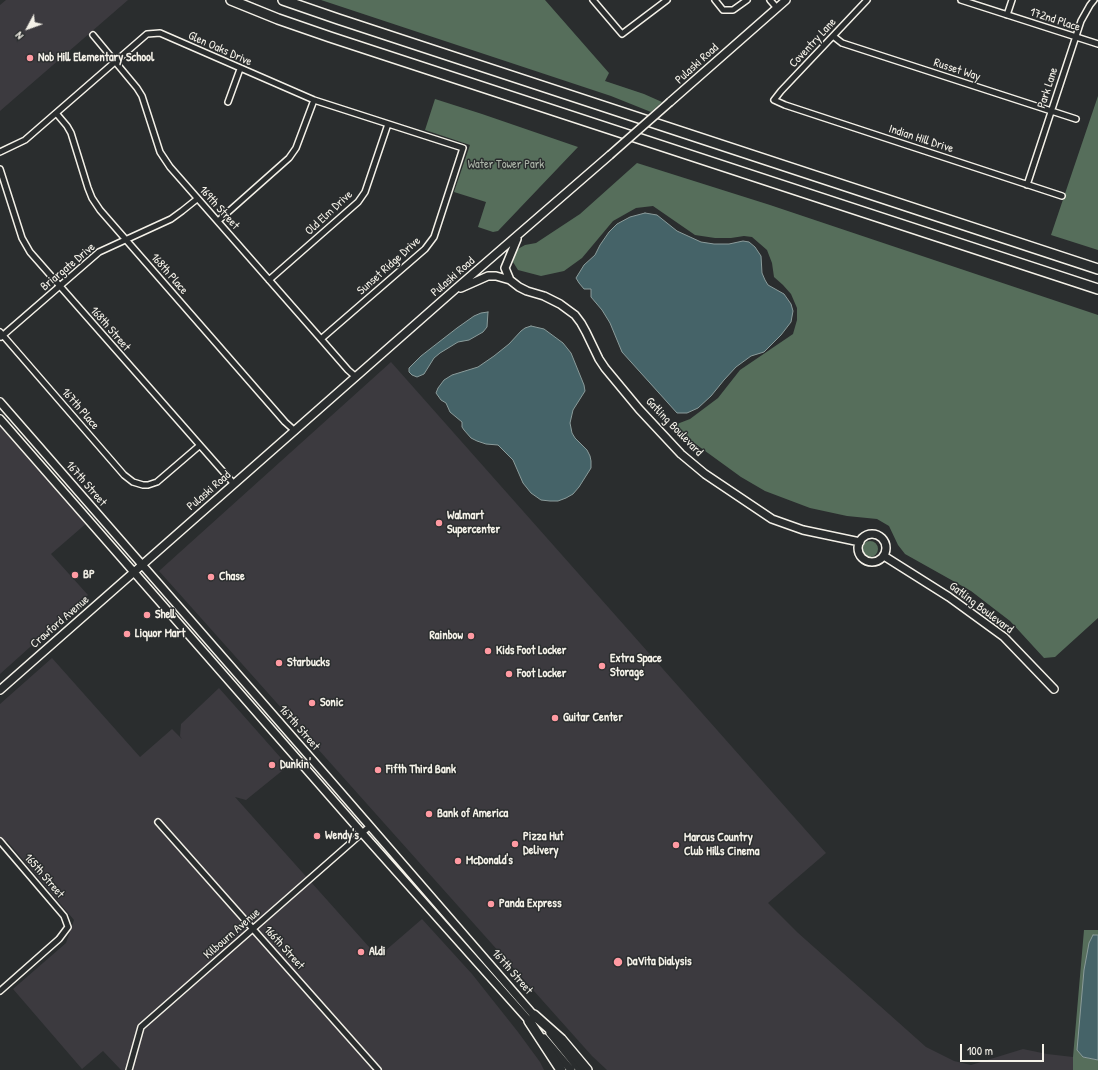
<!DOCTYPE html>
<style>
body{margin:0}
#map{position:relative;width:1098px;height:1070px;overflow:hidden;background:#2a2d2e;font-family:"Patrick Hand",sans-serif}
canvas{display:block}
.north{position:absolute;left:8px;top:8px;width:40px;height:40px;-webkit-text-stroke:3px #2a2d2e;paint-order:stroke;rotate:229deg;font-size:11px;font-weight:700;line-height:16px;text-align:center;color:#f4f1e8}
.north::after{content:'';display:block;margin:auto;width:14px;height:18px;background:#f4f1e8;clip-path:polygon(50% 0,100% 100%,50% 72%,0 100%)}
.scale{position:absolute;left:960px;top:1044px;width:84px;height:18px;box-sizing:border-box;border:2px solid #f4f1e8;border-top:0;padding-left:5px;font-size:12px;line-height:14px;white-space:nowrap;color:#f4f1e8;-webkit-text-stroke:3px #2a2d2e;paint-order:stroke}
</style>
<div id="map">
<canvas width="1098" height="1070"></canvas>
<div class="north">N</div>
<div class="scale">100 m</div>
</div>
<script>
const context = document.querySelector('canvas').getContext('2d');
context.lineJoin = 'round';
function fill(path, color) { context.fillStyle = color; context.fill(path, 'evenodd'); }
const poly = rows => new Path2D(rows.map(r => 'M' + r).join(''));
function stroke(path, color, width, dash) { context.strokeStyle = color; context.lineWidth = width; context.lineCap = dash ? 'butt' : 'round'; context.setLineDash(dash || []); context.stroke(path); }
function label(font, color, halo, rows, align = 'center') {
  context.font = font + ' "Patrick Hand",sans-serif'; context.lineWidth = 3; context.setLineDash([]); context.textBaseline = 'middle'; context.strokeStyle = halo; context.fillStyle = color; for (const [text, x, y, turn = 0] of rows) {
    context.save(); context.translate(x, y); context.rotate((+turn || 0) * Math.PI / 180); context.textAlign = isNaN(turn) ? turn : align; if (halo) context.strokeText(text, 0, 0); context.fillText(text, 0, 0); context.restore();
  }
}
const built = poly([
 [6,0,128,0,0,111,0,5],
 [391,362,826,853,768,903,797,932,926,1047,954,1061,971,1065,1023,1049,1047,1054,1073,1057,1073,1070,1075,1070,607,1070,592,1056,159,571],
 [0,422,88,522,51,554,88,595,0,674],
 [52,658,140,757,172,729,182,739,180,736,181,724,219,688,288,766,246,800,235,797,378,957,422,919,472,974,518,1032,540,1062,544,1070,121,1070,103,1051,82,1069,13,989,66,943,74,920,7,841,0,847,0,704]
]);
const green = poly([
 [321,0,545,0,609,73,605,81,644,94,662,102,651,112,611,96],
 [1098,96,1098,250,1051,235],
 [435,99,482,114,578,147,498,231,493,232,478,227,486,202,454,192,470,145,425,130],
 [637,163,770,205,1098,315,1098,618,1055,657,1044,658,1010,621,971,591,905,554,898,545,889,526,877,519,847,516,810,508,765,491,741,477,679,432,677,424,690,419,718,398,740,370,793,334,797,320,797,308,791,294,783,285,774,277,772,263,767,250,752,237,744,236,731,238,715,238,695,235,653,206,636,208,613,221,582,258,564,271,541,276,518,270,513,262,516,250,525,245,536,243,580,214],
 '862 549a8 8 0 1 1 16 0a8 8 0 1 1-16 0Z',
 [1084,930,1098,930,1098,935,1093,935,1083,1057,1098,1060,1098,1070,1073,1070,1073,1057]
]);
const water = poly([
 [645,213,657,215,677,231,701,242,714,244,729,244,743,241,749,242,755,247,761,256,762,273,765,280,768,285,784,294,791,304,793,311,791,322,781,335,764,352,751,356,736,367,724,380,711,396,698,408,687,413,677,413,622,352,610,323,602,310,591,297,591,289,584,289,579,283,576,278,584,265,595,255,600,245,609,232,617,224,630,217,645,213],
 [488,312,487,327,483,332,469,340,458,342,440,353,434,358,424,374,417,377,412,375,409,372,409,368,421,356,457,328,474,316,481,313,488,312],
 [531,326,544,329,563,343,571,353,584,385,585,391,573,410,570,423,572,433,575,438,587,450,590,456,591,461,591,468,579,487,573,494,566,498,558,501,550,501,541,500,531,493,523,483,513,460,498,445,486,444,477,441,471,438,464,430,462,427,462,422,450,412,446,403,441,400,436,393,438,388,444,380,452,375,478,367,494,356,509,344,521,331,525,328,531,326],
 [1093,935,1098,935,1098,1060,1083,1057,1077,1050,1084,970,1089,943,1093,935]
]);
const street = poly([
 [593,0,622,34,667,0],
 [715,0,723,10,733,10,747,0],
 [770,0,777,8],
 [867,0,781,91,774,100,785,105,1062,196],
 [961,0,1098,44],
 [1007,15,1012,0],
 [93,35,137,88,142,96,160,152,170,167,321,339,348,370,356,377],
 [833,36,842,43,1076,119],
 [228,102,240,69],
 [56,113,67,126,71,133,88,188,92,198,100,210,285,422,295,431],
 [0,152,25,140,147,34,160,33,314,100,463,148,434,237,425,249,321,339],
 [0,169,22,238,30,252,234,484],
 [1027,185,1081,21,1090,5,1094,0],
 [218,221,289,158,296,148,314,100],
 [269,280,358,202,365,192,388,124],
 [0,332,124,475,133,482,143,485,148,485,157,482,199,446],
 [1,337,99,252,171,219,182,211,197,199],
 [158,822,378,1070],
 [0,841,64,916,68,927,59,939,0,991],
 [129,1070,141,1027,370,826]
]);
const secondary = poly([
 [670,102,786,0],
 [510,280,505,268,517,239],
 [461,288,488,276,496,276,510,280,519,287,527,291,544,296,560,304,575,315,581,323,586,332,599,359,605,368,639,409,681,454,705,474,772,519,803,530,860,542],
 [0,402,336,787,537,1019],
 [0,419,362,833,532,1024],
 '858 548a14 14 0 1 1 28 0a14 14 0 1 1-28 0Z',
 [884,556,949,597,1004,637,1054,689],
 [0,690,452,292,610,155],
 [550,1033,580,1070],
 [544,1038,571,1070]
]);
const highway = poly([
 [231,0,278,19,330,37,1098,289],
 [283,0,338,19,1098,269],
 [534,1015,561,1039,587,1070],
 [529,1021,561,1070]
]);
const secondaryBridge = poly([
 [610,155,670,102]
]);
const markers = [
 [30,58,4,"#ff9aa2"],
 [439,523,4,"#ff9aa2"],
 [75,575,4,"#ff9aa2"],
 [211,577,4,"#ff9aa2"],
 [147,615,4,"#ff9aa2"],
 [127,634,4,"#ff9aa2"],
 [471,636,4,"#ff9aa2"],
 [488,651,4,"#ff9aa2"],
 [279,663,4,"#ff9aa2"],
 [602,666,4,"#ff9aa2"],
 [509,674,4,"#ff9aa2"],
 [312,703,4,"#ff9aa2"],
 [555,718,4,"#ff9aa2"],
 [272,765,4,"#ff9aa2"],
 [378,770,4,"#ff9aa2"],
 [429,814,4,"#ff9aa2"],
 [317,836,4,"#ff9aa2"],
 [515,844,4,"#ff9aa2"],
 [676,845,4,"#ff9aa2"],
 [458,861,4,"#ff9aa2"],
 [491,904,4,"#ff9aa2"],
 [361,952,4,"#ff9aa2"],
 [618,962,5,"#ff9aa2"]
];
const streetNames = [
 ["172nd Place",1055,20,18],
 ["Coventry Lane",813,43,-47],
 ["Glen Oaks Drive",220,49,24],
 ["Pulaski Road",697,64,-42],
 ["Russet Way",957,70,18],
 ["Park Lane",1048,88,-72],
 ["Indian Hill Drive",921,139,18],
 ["169th Street",219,208,48],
 ["Old Elm Drive",329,213,-43],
 ["Sunset Ridge Drive",389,266,-42],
 ["Briargate Drive",68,267,-40],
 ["168th Place",169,274,49],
 ["Pulaski Road",453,277,-41],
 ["168th Street",110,329,49],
 ["167th Place",80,409,49],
 ["Gatling Boulevard",674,427,46],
 ["167th Street",86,484,49],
 ["Pulaski Road",209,491,-41],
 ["Gatling Boulevard",981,608,37],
 ["Crawford Avenue",60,622,-41],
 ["167th Street",299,728,49],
 ["165th Street",44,876,49],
 ["Kilbourn Avenue",232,934,-41],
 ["166th Street",284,948,48],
 ["167th Street",512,972,49]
];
const poiNames = [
 ["Nob Hill Elementary School",38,58],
 ["Walmart",447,516],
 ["Supercenter",447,530],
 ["BP",83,575],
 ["Chase",219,577],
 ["Shell",155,615],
 ["Liquor Mart",135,634],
 ["Rainbow",463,636,"right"],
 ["Kids Foot Locker",496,651],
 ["Extra Space",610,659],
 ["Storage",610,673],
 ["Starbucks",287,663],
 ["Foot Locker",517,674],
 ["Sonic",320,703],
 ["Guitar Center",563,718],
 ["Dunkin'",280,765],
 ["Fifth Third Bank",386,770],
 ["Bank of America",437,814],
 ["Wendy's",325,836],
 ["Pizza Hut",523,837],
 ["Delivery",523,851],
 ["Marcus Country",684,838],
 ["Club Hills Cinema",684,852],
 ["McDonald's",466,861],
 ["Panda Express",499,904],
 ["Aldi",369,952],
 ["DaVita Dialysis",627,962]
];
const parkNames = [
 ["Water Tower Park",506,165]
];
fill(built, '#3c3a3f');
fill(green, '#566e5b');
fill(water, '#456368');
stroke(water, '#8b9c9b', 1);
stroke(street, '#f4f1e8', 8);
stroke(secondary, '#f4f1e8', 10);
stroke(highway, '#f4f1e8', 12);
stroke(street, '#2a2d2e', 5);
stroke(secondary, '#2a2d2e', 7);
stroke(highway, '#2a2d2e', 9);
stroke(secondaryBridge, '#f4f1e8', 10, []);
stroke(secondaryBridge, '#2a2d2e', 7);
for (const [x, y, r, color] of markers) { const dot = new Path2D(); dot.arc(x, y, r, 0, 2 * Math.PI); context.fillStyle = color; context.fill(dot); stroke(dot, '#2a2d2e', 1.5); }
label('12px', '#f4f1e8', '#2a2d2e', streetNames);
label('bold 12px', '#f4f1e8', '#2a2d2e', poiNames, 'left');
label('12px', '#adb6a9', '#2a2d2e', parkNames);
</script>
